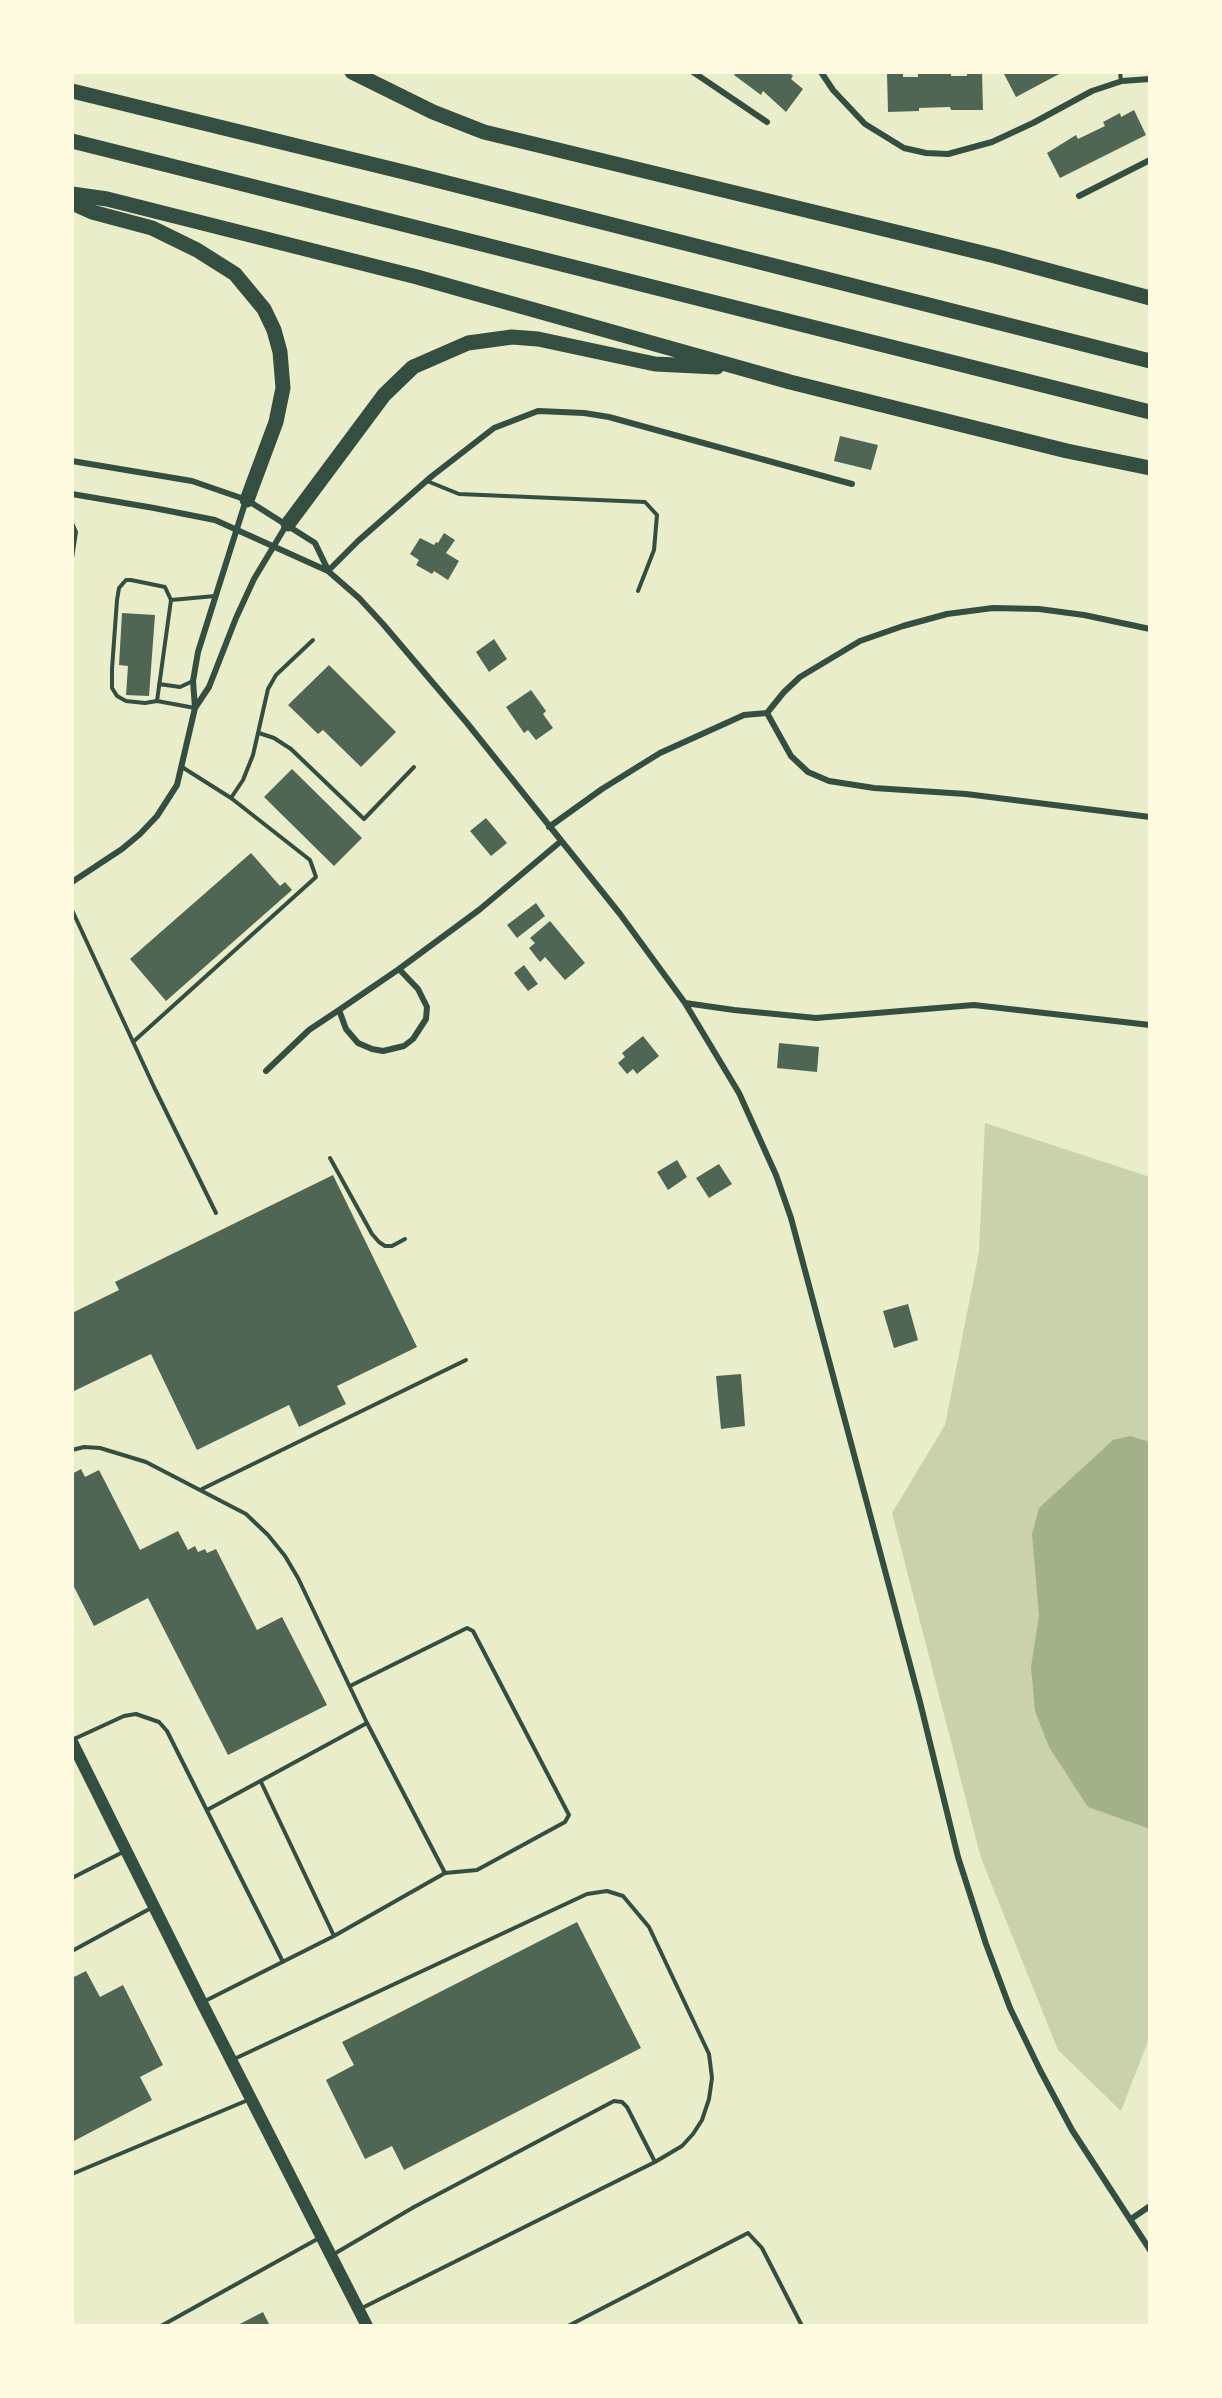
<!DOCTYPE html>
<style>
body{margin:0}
#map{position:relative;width:1222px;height:2398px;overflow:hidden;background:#e9edc9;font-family:"Titillium Web",sans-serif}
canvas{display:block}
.frame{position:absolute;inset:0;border:74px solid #fefae0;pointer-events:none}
</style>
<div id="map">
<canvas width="1222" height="2398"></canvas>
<div class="frame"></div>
</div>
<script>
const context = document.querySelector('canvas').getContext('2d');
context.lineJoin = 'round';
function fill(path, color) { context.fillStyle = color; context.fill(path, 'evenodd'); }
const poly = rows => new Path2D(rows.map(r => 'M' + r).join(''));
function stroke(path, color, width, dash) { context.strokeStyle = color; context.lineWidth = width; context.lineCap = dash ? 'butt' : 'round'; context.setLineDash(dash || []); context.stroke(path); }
const green = poly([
 [985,1123,1150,1177,1150,2036,1121,2111,1058,2050,981,1858,892,1513,945,1425,979,1252]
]);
const water = poly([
 [1130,1436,1150,1442,1150,1829,1088,1807,1049,1747,1035,1711,1031,1667,1039,1615,1032,1534,1039,1508,1113,1440]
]);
const building = poly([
 [737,72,788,72,793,76,791,79,803,89,786,112,763,91,761,95,734,75],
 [951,72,951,76,967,76,967,72,982,72,983,110,951,110,950,107,919,108,919,111,888,112,887,73,903,73,903,77,918,77,918,73],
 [1003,72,1063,72,1016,97],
 [1134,110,1146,135,1060,178,1047,153,1076,135,1078,139,1105,126,1103,122,1120,113,1121,117],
 [840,436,878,445,871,470,834,461],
 [444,533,455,540,446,553,459,561,448,580,434,571,432,574,416,565,419,560,410,554,420,538,434,545,436,542,438,543],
 [122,613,155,615,149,696,126,695,128,666,119,665],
 [494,639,507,659,489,672,476,652],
 [329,665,396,732,361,767,323,730,318,734,288,705],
 [531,690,546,711,543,714,553,728,536,740,528,730,524,733,506,707],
 [292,769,362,838,334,866,264,797],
 [486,818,507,843,491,856,470,831],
 [251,853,280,886,285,882,292,890,166,1001,130,959],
 [536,903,545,916,517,938,507,925],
 [550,921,585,963,565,980,545,957,540,962,529,948,535,943,530,938],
 [524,965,538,984,528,991,514,973],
 [643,1036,659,1056,637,1074,633,1069,627,1074,618,1063,625,1057,622,1053],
 [779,1043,819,1047,817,1072,777,1068],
 [677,1160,687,1177,668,1190,657,1172],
 [719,1164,732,1184,709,1198,696,1178],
 [333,1175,417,1347,337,1386,346,1404,299,1427,289,1405,197,1450,151,1354,72,1392,72,1313,119,1290,115,1282],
 [908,1304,918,1340,894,1348,883,1311],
 [741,1374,745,1426,721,1429,716,1376],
 [81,1469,85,1477,99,1470,140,1550,178,1531,188,1550,195,1546,198,1552,205,1549,207,1553,216,1549,257,1630,282,1617,327,1705,228,1755,148,1598,94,1626,72,1583,72,1474],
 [577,1922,641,2048,404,2170,392,2146,365,2159,326,2080,354,2065,342,2042],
 [86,1971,100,1997,123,1985,163,2065,140,2077,152,2100,72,2142,72,1978],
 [263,2312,270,2326,236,2326]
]);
const service = poly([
 [1120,72,1121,81],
 [427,481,459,494,645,502,657,515,654,550,638,591],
 [72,523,76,532,72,558],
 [159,684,180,687,193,681],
 [157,701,171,600],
 [195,708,157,701,145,703,126,701,117,696,112,688,112,669,117,600,119,588,126,580,131,580,165,587,171,600,215,596],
 [259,733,274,738,291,749,364,819,414,767],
 [231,798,243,780,253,755,268,689,276,675,313,640],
 [72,910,154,1087,216,1213],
 [133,1042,316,877,310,860,231,798,182,767],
 [330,1158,372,1234,379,1242,385,1246,392,1246,405,1239],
 [72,1450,84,1447,100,1448,146,1462,246,1514,268,1535,285,1556,298,1578,367,1723,445,1873,334,1936,205,2001],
 [202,1489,466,1360],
 [350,1686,467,1628,473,1631,569,1815,565,1822,477,1870,445,1873],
 [74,1739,124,1716,136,1714,159,1722,167,1731,283,1962],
 [261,1782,334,1936],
 [207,1810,367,1723],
 [72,1878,125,1851],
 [72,1951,153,1907],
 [232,2060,587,1894,607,1891,623,1896,649,1927,709,2054,712,2078,709,2099,702,2120,693,2134,682,2146,655,2162,362,2308],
 [72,2174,248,2100],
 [334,2254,414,2207,614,2101,622,2102,627,2107,655,2162],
 [161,2326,321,2237],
 [568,2326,748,2233,762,2248,802,2326]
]);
const minor = poly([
 [693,72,767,122],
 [821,72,833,90,865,124,904,148,926,153,948,154,992,142,1033,123,1092,91,1122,81,1150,79],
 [1079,196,1150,160],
 [72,461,192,481,247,500,315,543,328,570],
 [72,494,154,508,215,520,328,571,359,598,383,624,467,723,620,914,685,1003,739,1093,776,1175,791,1218,920,1702,958,1857,986,1944,1010,2008,1040,2070,1072,2130,1150,2250],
 [328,571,358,541,432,476,494,428,538,411,584,413,609,417,852,484],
 [195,708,209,687,236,618,254,579,287,524],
 [767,713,791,756,808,772,829,781,874,788,966,794,1150,817],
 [549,827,602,789,660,753,744,715,767,713,784,692,800,677,860,641,903,626,947,614,993,608,1039,609,1084,615,1150,629],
 [72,882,122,849,140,834,157,816,177,785,195,708,193,681,198,652,246,500],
 [399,969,418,989,427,1007,426,1019,413,1039,404,1046,383,1051,372,1049,358,1043,346,1029,339,1010,399,969],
 [399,969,479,910,560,842],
 [685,1003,734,1010,816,1018,974,1005,1150,1025],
 [266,1071,309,1030,339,1010],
 [1131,2219,1150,2206]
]);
const secondary = poly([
 [72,1742,202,2003,367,2326]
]);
const motorway = poly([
 [352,72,433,112,484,132,995,256,1150,298],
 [72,91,412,174,1150,361],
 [72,141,1150,412],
 [72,194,107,199,417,277,790,382,1067,451,1150,468],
 [72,203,92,212,152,228,197,250,235,274,264,309,274,330,280,352,283,388,276,422,247,500],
 [288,524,384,395,413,367,468,343,512,337,538,339,655,364,717,367]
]);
fill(green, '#cad2ad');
fill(water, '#a3b18a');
fill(building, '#4f6655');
stroke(service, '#344e41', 4);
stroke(minor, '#344e41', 6);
stroke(secondary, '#344e41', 12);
stroke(motorway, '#344e41', 15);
</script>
